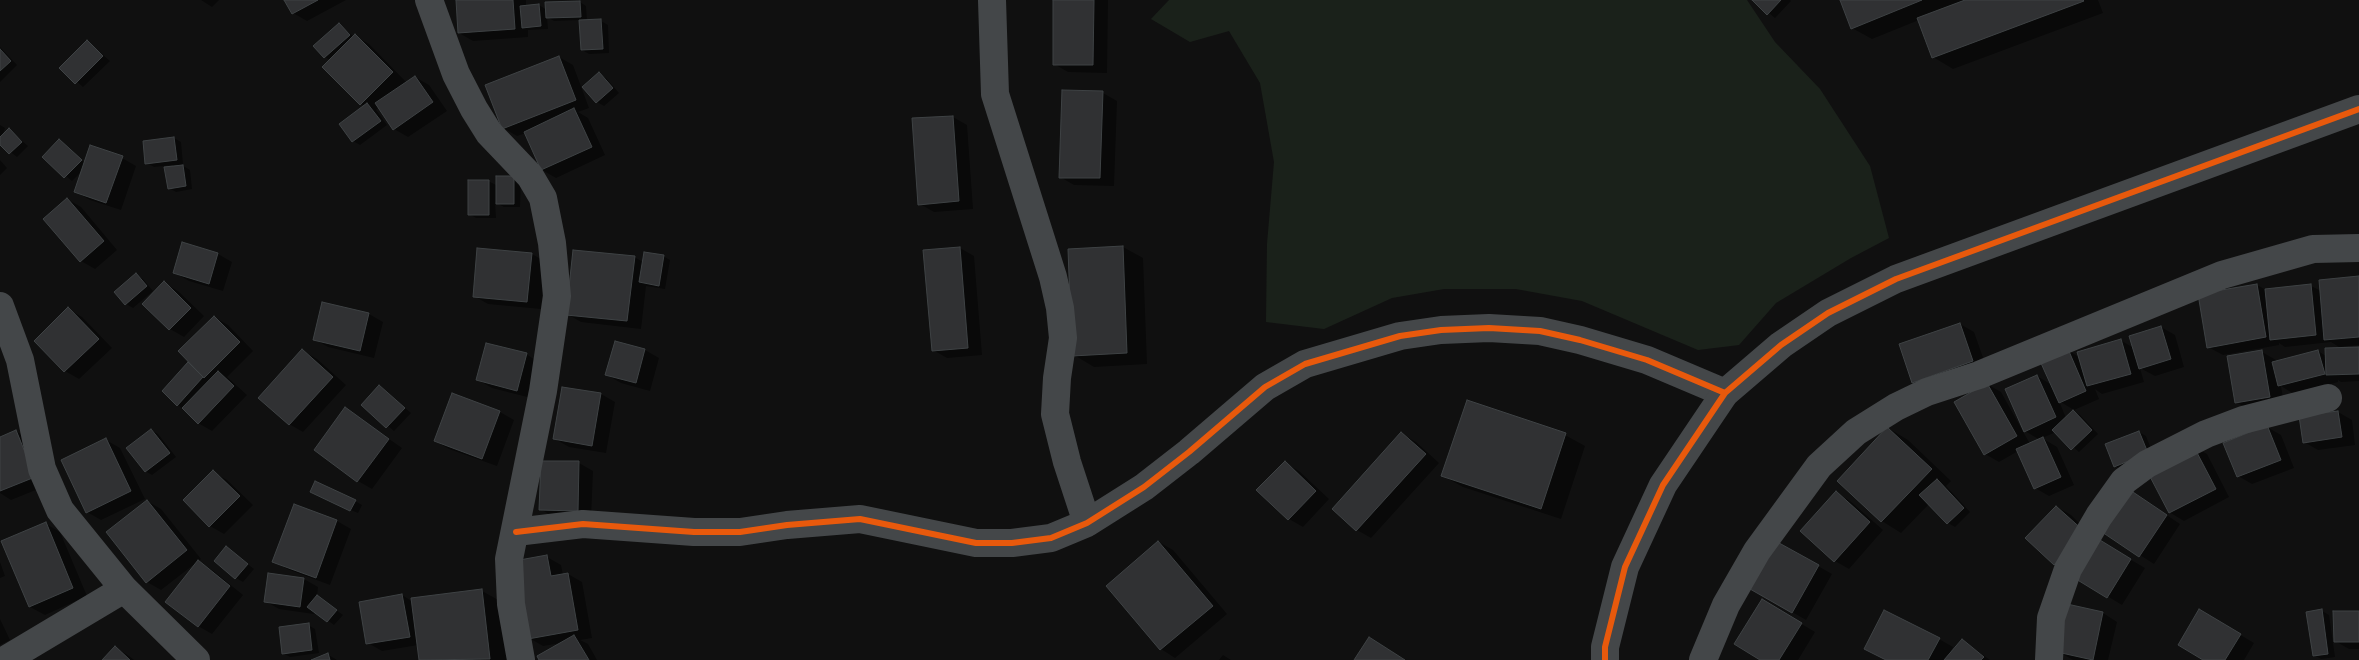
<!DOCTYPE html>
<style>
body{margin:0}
canvas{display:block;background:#101010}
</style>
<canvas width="2359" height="660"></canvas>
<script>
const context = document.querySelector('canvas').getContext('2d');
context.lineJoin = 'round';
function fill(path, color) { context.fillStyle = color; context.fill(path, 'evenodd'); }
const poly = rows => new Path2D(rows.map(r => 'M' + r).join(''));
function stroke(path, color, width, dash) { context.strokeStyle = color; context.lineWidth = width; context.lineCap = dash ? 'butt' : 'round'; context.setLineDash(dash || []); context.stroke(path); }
const green = poly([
 [1169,0,1747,0,1775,42,1820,89,1870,166,1889,238,1851,258,1776,303,1739,345,1698,350,1582,301,1516,289,1444,289,1392,298,1324,329,1266,322,1267,244,1274,162,1260,83,1229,31,1190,42,1151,19]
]);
const shadow = poly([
 [201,0,219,0,212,7],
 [286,0,346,0,307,21,293,13],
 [457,0,526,0,526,7,539,5,547,10,580,2,586,6,587,21,601,21,608,25,609,53,589,54,582,50,581,20,554,21,547,17,548,29,528,30,528,37,473,41,459,33],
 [1055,0,1108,0,1107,73,1068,72,1054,64],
 [1753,0,1790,0,1791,1,1775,18],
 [1841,0,2098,0,2103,13,1953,69,1933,57,1919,20,1872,39,1852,28],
 [339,24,354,37,355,36,369,44,407,83,415,77,429,85,447,111,408,137,394,129,379,107,376,110,387,125,360,145,353,141,365,106,361,104,330,60,325,57],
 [88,42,110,61,83,87,61,68],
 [0,47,17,65,0,82],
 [559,57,573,65,589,108,578,112,588,118,605,155,556,178,542,170,526,133,517,136,503,128],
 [599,74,606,78,619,93,604,106,597,102],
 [1103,93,1117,101,1114,186,1074,185,1060,177],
 [953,117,967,125,973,209,934,212,920,204,913,120],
 [0,125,5,128,2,137,9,130,28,146,17,157,0,144],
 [174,138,181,142,183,164,180,164,190,170,192,189,176,192,169,188,173,165,154,167,147,163],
 [59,141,85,163,122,158,136,166,121,210,90,200,76,192,83,170,72,181,43,157],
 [0,160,7,168,0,175],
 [514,177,521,181,520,207,504,207,495,202,496,218,476,218,469,214,488,181,498,186],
 [67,199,81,207,117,250,95,269,81,261],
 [1123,247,1143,258,1147,364,1094,367,1074,355],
 [960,248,974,256,982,355,947,358,933,350],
 [478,249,532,254,546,262,541,309,488,304,474,296],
 [218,254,232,262,223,291,189,281,175,273],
 [663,256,670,260,665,289,646,286,641,329,581,322,567,314,634,257,643,262],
 [136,275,143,279,153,291,133,308,126,304],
 [2359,278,2359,345,2339,347,2331,342,2285,347,2279,343,2279,345,2223,355,2208,347,2257,285,2266,290,2311,286,2321,291],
 [164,283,178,291,204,316,184,337,170,329,144,304],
 [323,304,369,314,383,322,374,358,328,347,314,339],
 [68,309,82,317,112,348,79,379,65,371,36,341],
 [214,317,228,325,253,351,227,377,247,395,212,431,198,423,178,405,188,364,196,368],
 [1960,324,1974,332,1987,369,1928,390,1913,382],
 [2161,327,2175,335,2184,367,2155,376,2140,368,2144,382,2102,394,2095,389,2099,399,2074,410,2059,401,2066,418,2073,411,2080,415,2098,434,2079,452,2056,432,2042,438,2057,447,2074,485,2049,496,2035,488,2018,451,1999,462,1985,454,1987,384,2001,392,2030,444,2040,440,2025,431,2037,376,2052,385,2068,350,2080,358,2120,340,2134,348],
 [2359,348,2359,381,2341,382,2338,380,2338,382,2294,394,2281,386,2284,404,2250,410,2236,402,2262,352,2276,360,2277,363,2318,351,2326,356],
 [645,350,659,358,650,391,621,383,607,375],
 [303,351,317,359,346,385,303,432,289,424],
 [526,354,540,363,531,398,492,388,478,380],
 [380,387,411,413,394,431,363,405],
 [601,394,615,402,606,453,569,447,555,439],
 [453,395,500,412,514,420,497,466,449,449,435,441],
 [1468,402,1565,435,1585,446,1561,519,1463,487,1443,476],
 [346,409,402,448,372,489,358,481],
 [2338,412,2352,420,2355,445,2318,450,2304,442],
 [2267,427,2281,435,2294,468,2252,484,2238,476],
 [1888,428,1908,440,1951,481,1946,486,1970,512,1955,527,1948,523,1929,504,1901,533,1882,521],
 [151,430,158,434,176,457,152,475,145,471],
 [16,431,30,440,48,485,11,500,0,493,0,438],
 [2139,432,2146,436,2154,457,2122,470,2115,466],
 [1402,434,1416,442,1439,463,1371,538,1357,530],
 [106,440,120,448,145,499,101,520,87,512],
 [2193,446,2207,454,2229,497,2184,521,2169,512],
 [579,463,593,471,591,518,554,517,540,509],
 [1285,463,1299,471,1329,499,1303,527,1289,519],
 [213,472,227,480,253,505,224,534,210,526],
 [1836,493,1850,501,1883,530,1849,569,1835,561],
 [318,496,355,501,362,505,358,513],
 [2141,498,2180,524,2154,564,2101,530],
 [147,501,161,509,201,559,161,590,147,582],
 [295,506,337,521,351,529,330,585,287,569,274,561],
 [2057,507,2071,515,2095,539,2145,568,2122,605,2054,564],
 [46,524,60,532,87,596,45,615,30,607,3,541],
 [1770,539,1832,574,1806,620,1745,585],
 [1159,542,1173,550,1227,614,1175,658,1161,649,1107,586],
 [227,548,254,569,243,582,236,578],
 [547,557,561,565,563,575,568,574,582,582,592,638,580,640,588,644,597,660,540,660,561,643,543,646,529,638],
 [0,562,5,576,0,578],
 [198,562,212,570,243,595,212,634,198,626],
 [304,579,318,587,317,596,343,615,334,625,315,611,314,614,279,609,265,601],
 [482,591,502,602,510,660,420,660,418,645,382,651,368,643,402,595,413,602],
 [1763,601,1815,632,1798,660,1762,660],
 [2200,611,2254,643,2244,660,2206,660],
 [2322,611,2329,615,2335,657,2321,659,2314,655],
 [2359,612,2359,649,2349,649,2335,641],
 [2103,613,2117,622,2108,660,2073,660,2059,652],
 [0,619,10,640,0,645],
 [308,625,315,629,319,653,290,657,283,653],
 [1939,639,1953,647,1949,655,1962,640,1990,660,1886,660,1866,649],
 [115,647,129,656,134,660,104,660],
 [327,654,337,660,314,660],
 [1223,655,1231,660,1219,660]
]);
const building = poly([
 [284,0,318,0,292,14,284,0],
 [456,0,513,0,515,29,458,33,456,0],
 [1053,0,1094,0,1093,65,1053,65,1053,0],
 [1752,0,1781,0,1767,15,1752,0],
 [1840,0,1922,0,1851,29,1840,0],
 [1965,0,2083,0,2084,1,1932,58,1917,18,1965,0],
 [580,1,581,17,546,18,545,2,580,1],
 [539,4,541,26,522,28,520,6,539,4],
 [601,19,603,49,581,50,579,20,601,19],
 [339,23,350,35,324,58,313,46,339,23],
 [355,34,393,72,360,105,322,67,355,34],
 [87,40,103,56,75,84,59,68,87,40],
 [0,49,11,61,0,71,0,49],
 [559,56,576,100,502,129,485,85,559,56],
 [599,72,613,88,596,103,582,87,599,72],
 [415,76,433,102,393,130,375,103,415,76],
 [1062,90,1103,91,1100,178,1059,178,1062,90],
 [367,103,381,121,352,142,339,124,367,103],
 [574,108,592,147,541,170,524,132,574,108],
 [953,116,959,201,918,205,912,118,953,116],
 [9,128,22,142,9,154,0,145,0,137,9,128],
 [174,137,177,160,145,164,143,141,174,137],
 [59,139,82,160,64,178,42,157,59,139],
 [90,145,123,156,106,203,74,192,90,145],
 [183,165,186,186,168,189,164,167,183,165],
 [496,176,514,176,514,204,496,204,496,176],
 [468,180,489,180,489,215,468,215,468,180],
 [67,198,104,241,80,262,43,219,67,198],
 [182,242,218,253,209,284,173,273,182,242],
 [1123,246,1127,353,1072,356,1068,249,1123,246],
 [960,247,968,348,932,351,923,250,960,247],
 [477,248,532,253,527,302,473,297,477,248],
 [573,250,635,256,627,321,566,315,573,250],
 [644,252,664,255,659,286,639,282,644,252],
 [136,273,147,286,125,305,114,292,136,273],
 [2359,276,2359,337,2324,340,2319,280,2359,276],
 [164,281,191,308,169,330,142,304,164,281],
 [2257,284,2266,337,2207,348,2198,294,2257,284],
 [2311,284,2316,335,2270,340,2265,289,2311,284],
 [322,302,369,313,360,351,313,340,322,302],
 [68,307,99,339,64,372,34,341,68,307],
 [214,316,240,342,204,378,178,351,214,316],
 [1960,323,1973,361,1912,383,1899,344,1960,323],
 [2161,326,2171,359,2139,369,2129,336,2161,326],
 [2121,339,2131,374,2087,386,2077,352,2121,339],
 [615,341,645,349,636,383,605,375,615,341],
 [486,343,527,353,517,391,476,380,486,343],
 [2359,347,2359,374,2326,375,2325,348,2359,347],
 [302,349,333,377,289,425,258,398,302,349],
 [2068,349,2086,391,2059,403,2040,361,2068,349],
 [2262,350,2270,397,2235,403,2227,356,2262,350],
 [2318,350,2325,374,2278,386,2272,362,2318,350],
 [188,362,203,377,177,406,162,391,188,362],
 [218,371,234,386,198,424,182,408,218,371],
 [2037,375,2056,417,2024,432,2005,389,2037,375],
 [1987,383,2017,436,1984,455,1954,402,1987,383],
 [379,385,405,408,386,428,361,405,379,385],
 [562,387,601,393,592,446,553,439,562,387],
 [452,393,500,411,482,459,434,441,452,393],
 [1467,400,1566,433,1541,509,1441,476,1467,400],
 [345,407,389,439,357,482,314,450,345,407],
 [2073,410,2092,430,2071,450,2052,430,2073,410],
 [2338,411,2342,437,2303,443,2299,416,2338,411],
 [2267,425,2281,460,2237,477,2223,443,2267,425],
 [1887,427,1932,469,1881,522,1837,481,1887,427],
 [151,429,170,453,145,472,126,448,151,429],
 [16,430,35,477,0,491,0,437,16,430],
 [2139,431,2148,453,2114,467,2105,444,2139,431],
 [1401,432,1426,454,1356,531,1332,509,1401,432],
 [2043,437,2061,477,2034,489,2016,449,2043,437],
 [106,438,131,491,86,513,61,460,106,438],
 [2193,445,2216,489,2169,513,2146,469,2193,445],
 [541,461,579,461,578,511,539,510,541,461],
 [1285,461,1316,491,1288,520,1256,490,1285,461],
 [213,470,240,496,209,527,183,500,213,470],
 [1937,479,1964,508,1947,524,1919,495,1937,479],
 [315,481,356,500,350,511,310,492,315,481],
 [2127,488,2167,515,2139,557,2099,530,2127,488],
 [1836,491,1870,522,1834,562,1800,531,1836,491],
 [147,500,187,550,146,583,106,532,147,500],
 [294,504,337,520,316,578,272,562,294,504],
 [2056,506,2085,532,2054,565,2025,538,2056,506],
 [46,522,73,588,29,607,1,541,46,522],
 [2095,537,2131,559,2107,598,2071,576,2095,537],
 [1770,538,1819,565,1792,613,1743,585,1770,538],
 [1158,541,1213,606,1160,650,1106,586,1158,541],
 [226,546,248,564,235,579,214,561,226,546],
 [547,555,551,576,568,573,578,630,528,639,514,561,547,555],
 [198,560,230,586,198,627,165,602,198,560],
 [268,573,304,578,300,607,264,602,268,573],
 [482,589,490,659,419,660,411,598,482,589],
 [402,594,410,637,366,644,359,602,402,594],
 [317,595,337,610,327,622,307,607,317,595],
 [1762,599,1802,623,1779,660,1760,660,1734,644,1762,599],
 [2067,604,2103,612,2093,660,2057,652,2067,604],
 [2199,609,2241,634,2225,660,2203,660,2178,645,2199,609],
 [2322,609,2328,654,2313,656,2306,612,2322,609],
 [1884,610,1940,638,1928,660,1886,660,1864,649,1884,610],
 [2333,611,2359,611,2359,642,2334,642,2333,611],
 [309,623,312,650,282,654,279,627,309,623],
 [574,635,589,660,539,660,537,656,574,635],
 [1369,637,1405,660,1354,660,1369,637],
 [1962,639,1984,657,1981,660,1944,660,1962,639],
 [115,646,130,660,102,660,115,646],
 [328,653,330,660,311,660,328,653]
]);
const minor = poly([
 [429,0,456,74,474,109,489,133,530,176,543,198,552,243,557,296,543,391,509,559,511,604,521,660],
 [992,0,995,94,1053,277,1060,308,1063,338,1057,378,1055,414,1067,462,1087,523],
 [0,306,20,360,42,469,60,510,124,589,196,660],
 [516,532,583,524,694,532,740,532,787,525,860,519,976,543,1012,543,1051,538,1087,523,1144,487,1189,452,1265,387,1305,364,1400,336,1441,330,1489,328,1540,331,1580,340,1647,360,1725,393],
 [5,660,124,589],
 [1703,660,1726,605,1757,551,1819,466,1856,432,1896,407,1927,392,1979,375,2222,275,2313,249,2359,248],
 [2049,660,2051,618,2068,569,2099,516,2124,481,2147,464,2206,434,2243,420,2328,398]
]);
const tertiary = poly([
 [1605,660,1605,647,1625,567,1663,485,1725,393,1781,345,1828,313,1896,279,2359,109]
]);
const cycleway = poly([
 [516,532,583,524,694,532,740,532,787,525,860,519,976,543,1012,543,1051,538,1087,523,1144,487,1189,452,1265,387,1305,364,1400,336,1441,330,1489,328,1540,331,1580,340,1647,360,1725,393],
 [1605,660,1605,647,1625,567,1663,485,1725,393,1781,345,1828,313,1896,279,2359,109]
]);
fill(green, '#1a211a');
fill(shadow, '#0007');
fill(building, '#303133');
stroke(building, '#3e4244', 1);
stroke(minor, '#444749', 28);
stroke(tertiary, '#444749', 28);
stroke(cycleway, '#e8590c', 6);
</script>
